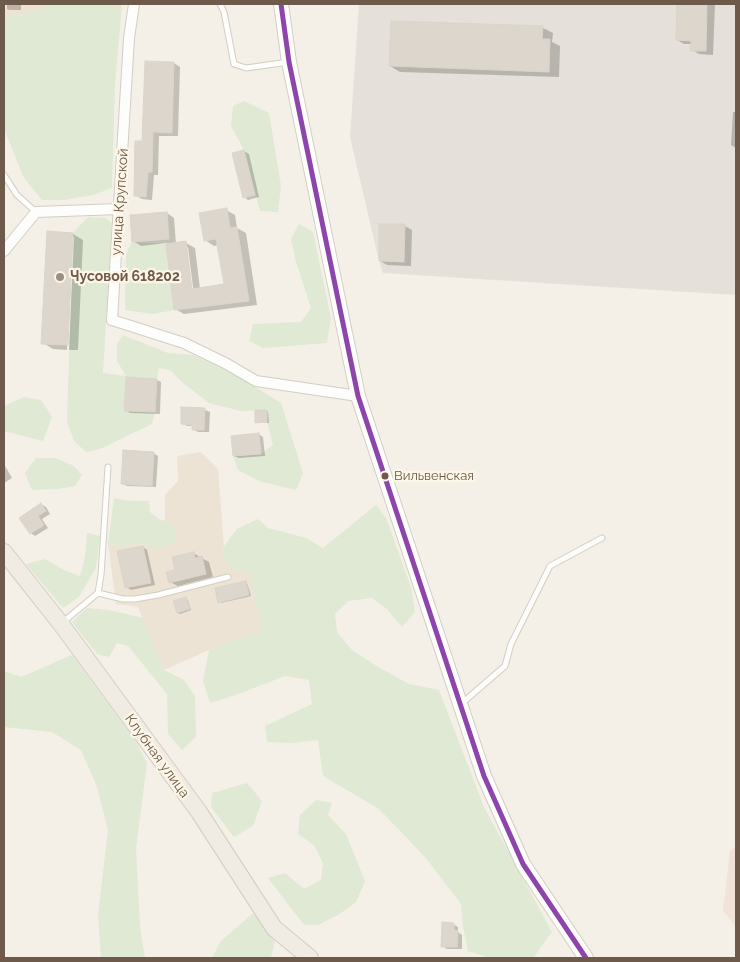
<!DOCTYPE html>
<meta charset="utf-8">
<style>
body{margin:0}
#map{position:relative;width:740px;height:962px;overflow:hidden;background:#f4f0e7;font-family:Raleway,sans-serif}
canvas{display:block}
.frame{position:absolute;inset:0;border:5px solid #6d5a4b;pointer-events:none}
</style>
<div id="map">
<canvas width="740" height="962"></canvas>
<div class="frame"></div>
</div>
<script>
const context = document.querySelector('canvas').getContext('2d');
context.lineJoin = 'round';
function fill(path, color) { context.fillStyle = color; context.fill(path, 'evenodd'); }
const poly = rows => new Path2D(rows.map(r => 'M' + r).join(''));
function stroke(path, color, width, dash) { context.strokeStyle = color; context.lineWidth = width; context.lineCap = dash ? 'butt' : 'round'; context.setLineDash(dash || []); context.stroke(path); }
function label(font, color, halo, rows, align = 'center') {
  context.font = font + ' Raleway,sans-serif'; context.lineWidth = 4.5; context.setLineDash([]); context.textBaseline = 'middle'; context.strokeStyle = halo; context.fillStyle = color; for (const [text, x, y, turn = 0] of rows) {
    context.save(); context.translate(x, y); context.rotate((+turn || 0) * Math.PI / 180); context.textAlign = isNaN(turn) ? turn : align; if (halo) context.strokeText(text, 0, 0); context.fillText(text, 0, 0); context.restore();
  }
}
const residential = poly([
 [4,4,46,4,44,10,4,18],
 [201,452,218,469,224,546,223,558,232,568,249,570,263,630,209,650,164,670,138,607,116,604,108,543,120,547,137,543,148,546,171,523,165,521,165,495,178,481,177,456]
]);
const commercial = poly([
 [736,847,736,930,734,924,723,911,730,851]
]);
const industrial = poly([
 [359,4,736,4,736,295,383,273,379,261,350,137]
]);
const green = poly([
 [46,4,122,4,115,84,112,188,93,195,64,200,42,200,24,178,4,129,4,18,43,10],
 [244,101,269,113,281,186,278,212,260,211,244,150,231,126,233,106],
 [88,217,106,218,112,223,103,373,126,376,117,361,117,344,123,335,168,353,193,355,236,375,281,403,303,473,296,490,259,481,238,470,233,456,261,454,273,445,267,422,267,410,241,411,209,403,183,383,170,370,159,368,157,379,126,377,124,411,155,412,152,424,100,449,86,452,74,441,67,421,73,233],
 [299,224,313,232,331,318,327,343,263,348,249,341,253,324,301,322,311,308,296,262,291,239],
 [132,242,166,244,174,310,153,314,125,310,126,254],
 [24,397,41,400,52,417,43,441,4,431,4,406],
 [36,458,55,458,74,466,82,475,75,486,58,489,32,490,25,473],
 [114,498,130,501,149,501,150,512,159,519,171,523,177,533,174,542,164,548,148,546,137,543,120,547,108,543],
 [376,505,386,518,411,587,415,612,402,627,387,609,372,598,348,601,335,614,337,632,352,650,378,667,409,684,439,690,484,807,552,932,533,958,490,958,468,951,463,927,461,904,425,857,379,809,323,776,318,740,292,743,267,742,265,726,312,704,309,680,285,676,233,696,210,703,203,681,209,650,262,630,249,570,232,568,223,558,224,546,237,529,258,519,268,528,306,538,323,548],
 [87,533,100,536,96,568,79,597,63,608,26,564,45,559,66,571,80,576,85,557],
 [87,608,109,610,143,618,164,670,184,680,195,696,196,737,182,750,168,734,167,694,128,646,117,643,109,657,97,654,72,622],
 [72,655,136,742,147,763,136,848,140,926,145,958,101,958,98,915,108,830,96,784,81,750,52,732,4,727,4,671,21,677],
 [247,783,262,801,253,826,234,837,211,807,212,793],
 [316,800,332,803,328,815,346,834,365,881,356,902,338,915,318,925,304,925,268,878,285,873,304,889,321,880,323,863,314,845,298,834,300,815],
 [253,913,275,941,271,958,212,958,220,942]
]);
const shadow = poly([
 [7,4,21,4,21,10,9,10,7,9],
 [678,4,715,4,713,55,699,54,692,50,692,44,684,44,677,40],
 [543,28,553,33,552,42,560,46,559,77,400,72,390,66],
 [174,63,180,67,178,136,159,136,158,175,154,175,152,200,142,199,135,195,143,142],
 [733,112,736,112,736,148,731,145],
 [244,151,249,154,259,197,248,200,244,197],
 [226,210,235,215,237,228,246,233,257,305,184,314,175,309,167,243,141,246,133,241,167,213,174,218,176,244,186,243,195,248,200,289,225,285,219,245,214,246,205,240],
 [186,247,188,247,194,295,192,295],
 [405,226,412,230,411,266,387,265,380,261],
 [48,233,73,234,83,240,78,350,69,350,74,237,72,237,67,350,53,349,43,343],
 [157,380,161,382,160,414,130,413,125,410],
 [205,410,210,412,209,432,198,432,193,429,193,426,187,426,182,423],
 [267,411,268,412,269,423,257,422],
 [259,434,263,437,265,456,239,458,234,456],
 [153,453,158,456,156,487,127,486,122,483],
 [4,464,12,478,4,483],
 [41,504,46,507,50,514,42,519,48,528,35,536,31,533],
 [143,547,147,550,155,585,131,590,126,587],
 [193,553,209,562,213,577,178,586,170,582,176,571],
 [246,582,247,583,251,596,221,603,220,602],
 [186,599,188,600,191,610,180,614,178,613,175,602],
 [453,924,458,927,458,932,462,935,462,949,447,949,442,946]
]);
const building = poly([
 [677,4,707,4,706,51,690,51,691,41,676,40,677,4],
 [391,21,543,26,542,39,550,39,549,72,389,66,391,21],
 [145,61,174,62,172,133,153,132,152,172,148,172,146,197,134,196,135,141,142,141,145,61],
 [244,150,255,195,243,198,232,153,244,150],
 [227,208,230,228,237,227,249,301,174,310,166,244,186,241,192,289,224,284,216,239,204,241,199,213,227,208],
 [167,212,169,239,132,242,130,215,167,212],
 [379,224,405,224,404,262,379,261,379,224],
 [47,231,73,233,68,345,41,344,47,231],
 [126,377,157,379,155,412,124,411,126,377],
 [181,407,205,408,204,430,192,430,192,425,181,424,181,407],
 [255,410,267,410,267,422,255,423,255,410],
 [259,433,261,454,233,456,231,436,259,433],
 [123,450,154,452,152,486,121,484,123,450],
 [41,503,46,511,38,516,44,525,30,534,19,518,41,503],
 [143,546,151,583,125,588,117,551,143,546],
 [194,552,195,558,202,556,206,574,169,583,166,572,175,570,172,557,194,552],
 [246,581,249,595,218,603,215,588,246,581],
 [186,597,190,609,177,613,173,601,186,597],
 [442,922,454,923,454,930,458,931,457,947,441,947,442,922]
]);
const service = poly([
 [220,4,224,12,234,64,246,68,289,62],
 [4,175,17,195,36,212],
 [98,593,123,599,135,599,158,595,228,577],
 [63,622,98,593,101,575,108,467],
 [461,704,505,666,511,644,550,566,602,538]
]);
const minor = poly([
 [134,4,129,38,112,320,184,343,227,364,256,381,358,396],
 [4,251,36,212,119,209]
]);
const tertiary = poly([
 [281,4,289,62,358,396,484,776,523,864,586,958]
]);
const primary = poly([
 [4,552,61,624,199,812,274,928,310,958]
]);
const bus1 = poly([
 [281,4,289,62,358,396,484,776,523,864,586,958]
]);
const markers = [
 [60,277,5,"#9c8e82"],
 [385,476,4.5,"#6d5a4b"]
];
const busNames = [
 ["Вильвенская",394,476]
];
const streetNames = [
 ["улица Крупской",120,202,-86],
 ["Клубная улица",157,756,54]
];
const poiNames = [
 ["Чусовой 618202",70,277]
];
fill(residential, '#ede3d5');
fill(commercial, '#f1e3d8');
fill(industrial, '#e5e0d9');
fill(green, '#dfe9d3');
fill(shadow, '#0003');
fill(building, '#ddd6cd');
stroke(building, '#dcd4ca', 1);
stroke(service, '#d2cdc6', 7);
stroke(minor, '#d2cdc6', 12);
stroke(tertiary, '#d2cdc6', 16);
stroke(primary, '#d3ccc5', 18);
stroke(service, '#fdfdfb', 5);
stroke(minor, '#fdfdfb', 10);
stroke(tertiary, '#fdfdfb', 14);
stroke(primary, '#f0ece4', 16);
stroke(bus1, '#8e44ad', 5);
for (const [x, y, r, color] of markers) { const dot = new Path2D(); dot.arc(x, y, r, 0, 2 * Math.PI); context.fillStyle = color; context.fill(dot); stroke(dot, '#fdf6e7', 2); }
label('13px', '#6d5a4b', '#fdf6e7', busNames, 'left');
label('14px', '#6d5a4b', '#fdf6e7', streetNames);
label('bold 14px', '#6d5a4b', '#fdf6e7', poiNames, 'left');
</script>
